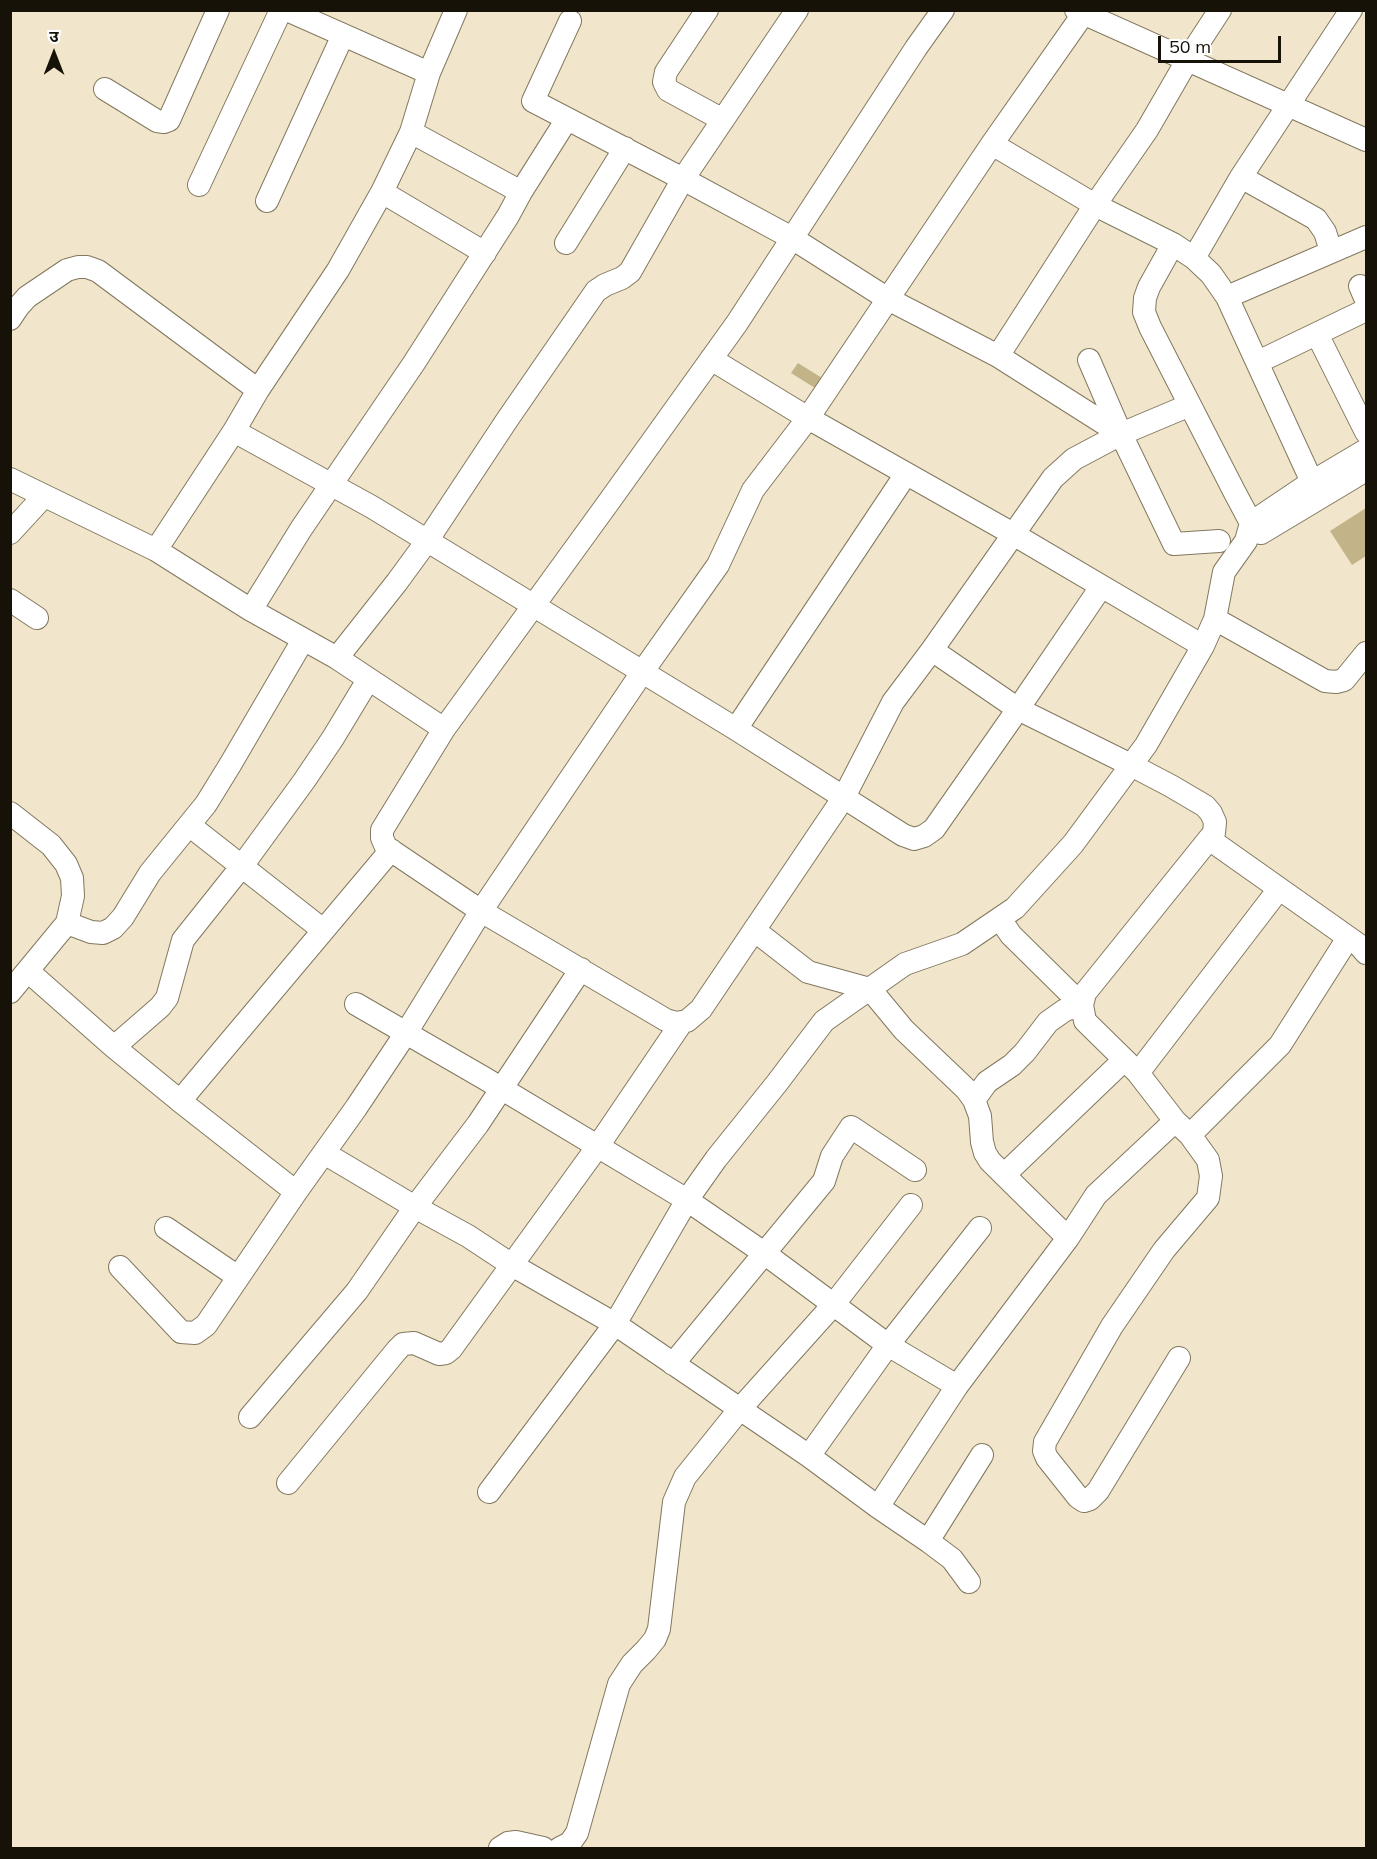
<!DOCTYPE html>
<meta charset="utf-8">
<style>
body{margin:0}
#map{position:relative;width:1377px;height:1859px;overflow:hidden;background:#f1e6cb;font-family:Mulish,"Noto Sans Devanagari",sans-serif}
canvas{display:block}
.frame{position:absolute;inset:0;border:12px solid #161208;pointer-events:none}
.north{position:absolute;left:24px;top:24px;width:60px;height:60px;-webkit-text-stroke:4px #fff;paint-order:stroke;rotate:0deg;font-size:16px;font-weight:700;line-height:24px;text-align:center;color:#161208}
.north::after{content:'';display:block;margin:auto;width:21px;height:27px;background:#161208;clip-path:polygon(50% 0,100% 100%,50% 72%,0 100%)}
.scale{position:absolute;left:1158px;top:36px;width:123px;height:27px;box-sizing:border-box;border:3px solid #161208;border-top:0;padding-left:8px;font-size:18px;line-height:21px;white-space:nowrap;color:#161208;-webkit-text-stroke:4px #fff;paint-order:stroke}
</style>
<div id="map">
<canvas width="1377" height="1859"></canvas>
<div class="frame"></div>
<div class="north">उ</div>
<div class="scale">50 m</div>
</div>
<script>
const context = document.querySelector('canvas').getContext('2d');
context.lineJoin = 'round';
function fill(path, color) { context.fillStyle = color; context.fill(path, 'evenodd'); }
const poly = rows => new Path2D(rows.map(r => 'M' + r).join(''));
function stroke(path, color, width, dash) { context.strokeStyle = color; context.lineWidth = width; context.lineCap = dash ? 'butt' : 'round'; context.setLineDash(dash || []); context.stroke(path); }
const building = poly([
 [798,363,822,378,815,388,791,373],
 [1366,508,1366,556,1352,565,1330,531]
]);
const minor = poly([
 [287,10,429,73],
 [707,10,666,72,664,82,668,90,723,120],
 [1076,10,1366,140],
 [570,21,533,101,683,179,792,238,888,299,998,356,1121,434],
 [105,89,157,121,164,122,169,120,218,10],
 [411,132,521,192],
 [992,144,1095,205,1173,244,1194,258,1211,274,1227,297,1312,482],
 [1241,177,1316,219,1325,232,1331,251],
 [199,185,281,10],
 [382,192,485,253],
 [267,201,343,35],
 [566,243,625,148],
 [1173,244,1149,287,1145,298,1144,312,1150,327,1234,491,1251,523,1261,533],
 [1194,258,1241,177,1351,10],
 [1360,286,1366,300],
 [1227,297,1366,237],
 [10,319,18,307,27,297,67,270,78,267,87,267,98,271,258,390],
 [1317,334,1366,432],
 [998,356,1095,205,1147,130,1188,59,1220,10],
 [711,359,808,418,1013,534,1203,646],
 [1089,360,1121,434,1174,544,1219,541],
 [1258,362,1366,310],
 [234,431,372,507,736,729,903,835,914,839,924,836,934,829,1018,709,1101,587],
 [10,479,156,550,251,610,337,658,397,582,427,541,507,420,596,291,605,285,622,278,630,272,683,179,797,10],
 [10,533,44,496],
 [1261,533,1366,470],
 [156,550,234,431,258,390,338,270,382,192,411,132,429,73,456,10],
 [10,600,37,618],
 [251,610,301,529,414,363,508,216,521,192,567,119],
 [1215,619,1325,681,1336,682,1344,680,1366,653],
 [932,650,893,702,844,797,701,1009,687,1021,676,1023,666,1020,481,911,386,847,382,838,382,830,444,729,608,503,737,323,916,48,943,10],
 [337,658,444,729],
 [736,729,906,474],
 [10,813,51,845,66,864,72,878,73,896,67,923,10,992],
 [189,825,323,930],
 [1209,839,1359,945,1366,953],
 [1000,919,1011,935,1082,1005],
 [67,923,91,932,103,933,113,928,123,917,150,873,206,804,230,765,303,640],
 [754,930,808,972,870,989,904,1030,966,1089,974,1100,980,1116,982,1142,985,1153,990,1161,1068,1238],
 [29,972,114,1047,180,1101,391,850],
 [356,1004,484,1078,687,1200,764,1253,888,1345,957,1386],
 [114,1047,160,1007,167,998,183,940,242,866,304,781,333,738,368,680],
 [1138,1073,1279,889],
 [974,1100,987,1082,1012,1065,1025,1052,1048,1022,1065,1010,1082,1005],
 [180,1101,296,1192],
 [1190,1135,1280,1045,1348,938],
 [324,1153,415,1207,468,1236,512,1265,615,1324,809,1456,878,1507,928,1541,952,1559,969,1582],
 [1004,1175,1124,1060],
 [166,1228,238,1277],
 [120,1267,181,1332,195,1333,206,1325,296,1192,356,1108,406,1033,481,911,643,671,718,565,753,490,808,418,992,144,1086,10],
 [1179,1358,1098,1491,1090,1499,1084,1501,1078,1497,1047,1458,1044,1451,1045,1442,1112,1326,1164,1250,1208,1198,1211,1176,1208,1160,1190,1135,1175,1121,1138,1073,1085,1021,1082,1005,1085,993,1209,839,1214,833,1215,822,1211,813,1205,806,1171,786,1131,765,1018,709,932,650,1053,478,1074,459,1121,434,1190,405],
 [673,1364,824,1181,832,1156,851,1127,915,1170],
 [250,1417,357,1291,415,1207,478,1124,581,969],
 [809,1456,888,1345,980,1228],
 [288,1483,397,1350,403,1344,414,1343,439,1354,446,1353,451,1349,598,1146,682,1022],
 [489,1492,615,1324,687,1200,716,1159,777,1083,824,1021,905,964,962,944,1015,908,1073,844,1146,745,1203,646,1215,619,1224,572,1246,541,1251,523,1312,482,1366,450],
 [878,1507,957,1386,1068,1238,1096,1195,1175,1121],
 [928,1541,982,1455],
 [500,1848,508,1843,516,1842,543,1848],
 [560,1848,570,1843,577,1833,619,1684,632,1664,646,1650,655,1639,659,1629,674,1502,685,1477,739,1410,834,1304,911,1205]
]);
fill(building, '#c3b389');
stroke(minor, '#82785f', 24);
stroke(minor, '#fff', 22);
</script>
